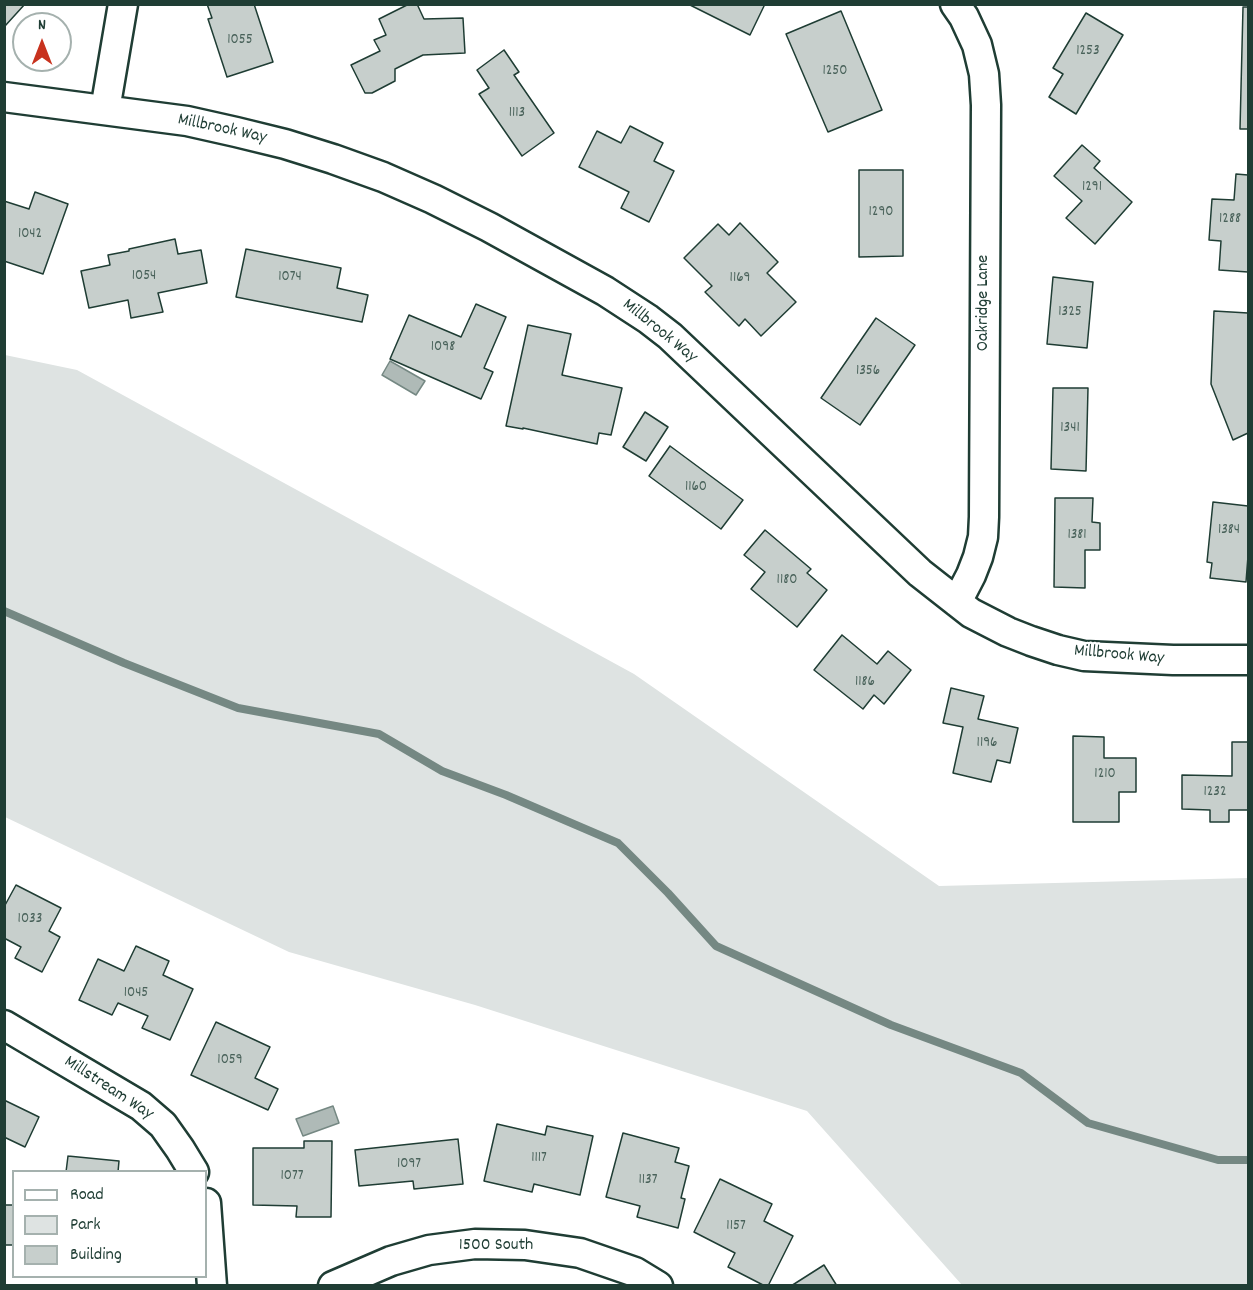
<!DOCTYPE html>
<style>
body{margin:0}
#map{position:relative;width:1253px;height:1290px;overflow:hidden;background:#fff;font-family:Dekko,sans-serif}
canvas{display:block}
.frame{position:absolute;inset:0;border:6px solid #1f3d34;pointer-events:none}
.legend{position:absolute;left:12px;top:1170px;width:195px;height:108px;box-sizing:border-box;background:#fff;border:2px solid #a5b1ae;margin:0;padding:8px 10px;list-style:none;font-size:18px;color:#1f3d34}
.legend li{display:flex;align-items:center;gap:12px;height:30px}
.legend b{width:30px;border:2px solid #a5b1ae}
.north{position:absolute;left:12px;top:12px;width:60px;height:60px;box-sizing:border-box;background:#fff;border:2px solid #a5b1ae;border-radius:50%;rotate:0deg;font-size:16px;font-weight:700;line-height:24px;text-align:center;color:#1f3d34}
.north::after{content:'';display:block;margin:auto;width:21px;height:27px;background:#c8321e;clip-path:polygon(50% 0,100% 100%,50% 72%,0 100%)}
</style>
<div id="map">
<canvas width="1253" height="1290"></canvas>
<div class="frame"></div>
<ul class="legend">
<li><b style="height:8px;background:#fff"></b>Road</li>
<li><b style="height:16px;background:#dee3e2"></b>Park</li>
<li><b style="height:16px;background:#c7cfcc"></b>Building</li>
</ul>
<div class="north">N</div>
</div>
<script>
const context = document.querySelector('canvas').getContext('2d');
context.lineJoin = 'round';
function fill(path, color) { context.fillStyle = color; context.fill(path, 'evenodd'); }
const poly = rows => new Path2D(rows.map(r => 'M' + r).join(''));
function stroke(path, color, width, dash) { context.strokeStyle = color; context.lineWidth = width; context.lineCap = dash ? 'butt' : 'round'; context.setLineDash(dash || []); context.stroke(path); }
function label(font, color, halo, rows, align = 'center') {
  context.font = font + ' Dekko,sans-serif'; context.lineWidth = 4.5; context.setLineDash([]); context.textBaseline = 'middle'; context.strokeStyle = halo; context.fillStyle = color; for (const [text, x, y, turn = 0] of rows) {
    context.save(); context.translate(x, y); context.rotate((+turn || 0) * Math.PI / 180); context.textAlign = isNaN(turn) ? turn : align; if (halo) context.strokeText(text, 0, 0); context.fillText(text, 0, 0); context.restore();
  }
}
const green = poly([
 [5,355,77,370,634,674,939,886,1248,878,1248,1285,962,1285,807,1111,475,1005,289,952,5,817]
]);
const water = poly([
 [390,361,425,381,416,395,382,375,390,361],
 [333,1106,339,1123,303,1136,296,1119,333,1106]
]);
const stream = poly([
 [4,611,124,663,238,708,379,734,442,771,506,795,618,843,668,893,716,946,891,1025,1021,1073,1088,1123,1218,1160,1248,1160]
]);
const building = poly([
 [4,4,25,4,5,26,4,25,4,4],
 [207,4,254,4,273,62,227,77,208,19,212,18,207,4],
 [409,4,417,4,424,19,463,18,465,53,423,55,395,69,395,81,372,93,365,93,351,65,380,51,374,40,386,35,379,19,409,4],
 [688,4,765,4,750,35,688,4],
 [1243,7,1248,7,1248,129,1240,129,1243,7],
 [841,11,882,110,828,132,786,34,841,11],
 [1086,13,1123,35,1076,114,1049,97,1063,74,1053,68,1086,13],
 [504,50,519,72,514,75,554,133,522,156,479,94,489,88,477,70,504,50],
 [630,126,663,143,654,161,674,171,649,222,621,208,629,192,579,167,597,131,621,143,630,126],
 [1082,145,1100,161,1094,168,1132,202,1095,244,1066,218,1082,201,1054,176,1082,145],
 [859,170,903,170,903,256,859,257,859,170],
 [1236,174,1248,175,1248,272,1219,270,1221,241,1209,240,1212,199,1234,200,1236,174],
 [35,192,68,204,43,274,4,261,4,201,29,209,35,192],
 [740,223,778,262,767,273,796,302,761,336,745,319,739,326,705,292,712,286,684,258,718,224,729,235,740,223],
 [175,239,178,254,201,250,207,283,158,293,163,312,131,318,128,300,89,308,81,271,110,265,108,255,129,251,129,249,175,239],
 [246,249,341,268,337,288,368,295,362,322,236,297,246,249],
 [1053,277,1093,282,1087,348,1047,344,1053,277],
 [476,304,506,317,484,368,493,372,481,399,390,359,409,315,461,337,476,304],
 [1214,311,1248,313,1248,433,1233,440,1211,384,1214,311],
 [876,318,915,345,860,425,821,398,876,318],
 [528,325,571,334,562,375,622,388,611,435,599,433,597,444,523,428,523,429,506,426,528,325],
 [1053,388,1088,388,1086,471,1051,469,1053,388],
 [645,412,668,427,646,461,623,447,645,412],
 [670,446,743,500,721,529,649,476,670,446],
 [1055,498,1093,498,1092,522,1100,523,1100,550,1085,550,1085,588,1054,587,1055,498],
 [1213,502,1248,506,1248,556,1246,582,1210,578,1212,563,1207,562,1213,502],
 [765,530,811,569,807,573,827,590,797,627,751,589,765,572,744,555,765,530],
 [842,635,877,664,888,651,911,670,884,704,874,695,863,709,814,670,842,635],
 [951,688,984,696,978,719,1018,728,1010,763,997,760,991,782,953,773,963,727,943,723,951,688],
 [1073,736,1104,737,1104,758,1136,758,1136,792,1119,792,1119,822,1073,822,1073,736],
 [1232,742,1248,742,1248,810,1229,810,1229,822,1210,822,1210,810,1182,809,1182,775,1232,776,1232,742],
 [16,885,61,908,49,931,60,937,42,972,15,958,21,947,4,938,4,907,16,885],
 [136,946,169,961,163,975,193,989,170,1040,142,1028,148,1016,118,1003,112,1015,79,1000,98,959,124,971,136,946],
 [216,1022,270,1047,255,1078,278,1089,268,1110,191,1075,216,1022],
 [4,1100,39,1117,25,1147,4,1137,4,1100],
 [497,1124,545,1135,547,1126,593,1136,580,1195,534,1184,532,1192,484,1181,497,1124],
 [623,1133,679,1148,675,1162,689,1166,681,1198,685,1199,678,1228,637,1217,640,1206,606,1197,623,1133],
 [458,1139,463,1184,414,1189,413,1181,359,1186,355,1150,458,1139],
 [304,1141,332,1141,331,1217,296,1217,297,1206,253,1205,253,1148,304,1148,304,1141],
 [68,1156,119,1161,118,1172,66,1172,68,1156],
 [720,1179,772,1204,764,1221,793,1236,768,1286,765,1286,728,1267,735,1253,694,1232,720,1179],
 [4,1205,14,1205,14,1245,4,1245,4,1205],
 [824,1265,837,1286,791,1286,824,1265]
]);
const minor = poly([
 [955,4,964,17,977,45,984,74,986,105,984,517,983,537,978,557,971,575,957,602],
 [4,97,187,121,236,132,285,144,333,159,383,177,433,199,489,227,605,291,648,319,670,336,920,573,971,613,1008,632,1031,641,1058,650,1084,656,1173,660,1248,660],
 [105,110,123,4],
 [4,1025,141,1106,163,1125,180,1149,194,1172],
 [206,1203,212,1286],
 [333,1286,391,1261,429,1250,475,1244,525,1245,580,1253,635,1272,658,1286]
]);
const numberNames = [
 ["1055",240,41],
 ["1253",1088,52],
 ["1250",835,72],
 ["1113",517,114],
 ["1291",1092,188],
 ["1290",881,213],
 ["1288",1230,220],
 ["1042",30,235],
 ["1054",144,277],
 ["1074",290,278],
 ["1169",740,279],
 ["1325",1070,313],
 ["1098",443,348],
 ["1356",868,372],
 ["1341",1070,429],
 ["1160",696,488],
 ["1384",1229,531],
 ["1381",1077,536],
 ["1180",787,581],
 ["1186",865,683],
 ["1196",987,744],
 ["1210",1105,775],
 ["1232",1215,793],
 ["1033",30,920],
 ["1045",136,994],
 ["1059",230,1061],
 ["1117",539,1159],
 ["1097",409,1165],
 ["1077",292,1177],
 ["1137",648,1181],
 ["1157",736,1227]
];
const streetNames = [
 ["Millbrook Way",222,130,12],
 ["Oakridge Lane",985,303,-90],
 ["Millbrook Way",659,332,39],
 ["Millbrook Way",1119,656,5],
 ["Millstream Way",108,1089,33],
 ["1500 South",496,1247]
];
fill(green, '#dee3e2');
fill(water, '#afbab7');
stroke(water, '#758883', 1.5);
stroke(stream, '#758883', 8);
fill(building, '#c7cfcc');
stroke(building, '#1f3d34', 1.5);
stroke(minor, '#1f3d34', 33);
stroke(minor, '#fff', 28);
label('15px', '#49625a', null, numberNames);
label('18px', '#1f3d34', '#fff', streetNames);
</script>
